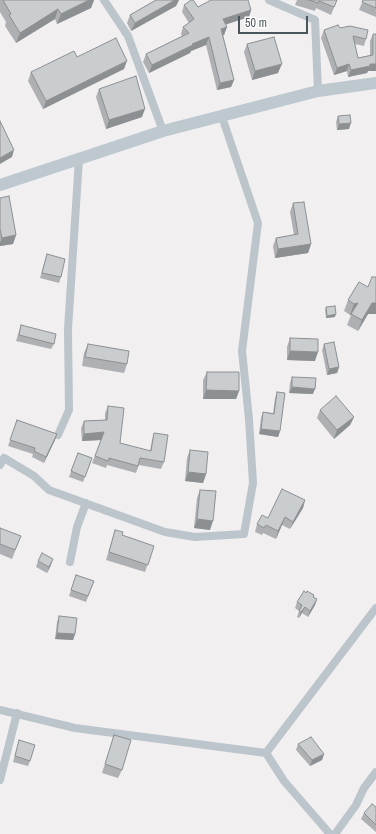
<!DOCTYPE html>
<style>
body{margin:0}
#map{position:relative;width:376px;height:834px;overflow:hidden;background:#f1eff0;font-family:"Archivo Narrow",sans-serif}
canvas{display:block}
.scale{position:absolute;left:238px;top:16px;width:70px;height:18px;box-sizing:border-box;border:2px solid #49555b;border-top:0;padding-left:5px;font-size:12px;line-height:14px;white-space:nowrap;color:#49555b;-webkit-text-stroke:3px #fff;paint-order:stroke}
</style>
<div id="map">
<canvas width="376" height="834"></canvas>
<div class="scale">50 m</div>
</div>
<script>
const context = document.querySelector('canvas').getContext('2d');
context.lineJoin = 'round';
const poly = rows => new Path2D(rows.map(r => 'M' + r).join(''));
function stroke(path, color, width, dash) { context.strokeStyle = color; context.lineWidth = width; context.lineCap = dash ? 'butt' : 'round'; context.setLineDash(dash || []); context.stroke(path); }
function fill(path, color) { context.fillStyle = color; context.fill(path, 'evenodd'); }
const street = poly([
 [104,0,128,36,163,131],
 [269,0,315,20,318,91],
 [58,435,69,410,68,329,79,159],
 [0,465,4,458,34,476,49,490,165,532,195,537,244,534,253,483,249,419,242,351,258,223,222,117],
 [70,562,77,527,86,503],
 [0,710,75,728,266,753,376,608],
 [266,753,284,781,330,834],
 [0,780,17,713],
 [335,834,356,805,364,788,376,772]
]);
const secondary = poly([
 [0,185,163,131,318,91,376,83]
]);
const wall = poly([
 [0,0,94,0,91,8,57,24,55,19,16,43,5,26,6,22,0,12],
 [156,0,179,0,176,6,131,31,127,23,130,15],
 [297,0,337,0,331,15,316,8,315,11,295,5],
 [363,0,376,0,376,17,359,10],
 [184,5,198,7,251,10,249,17,225,25,227,27,224,35,223,35,234,80,231,87,217,90,206,45,191,51,190,53,149,73,143,62,146,54,182,36,181,34,183,27,189,23,182,12],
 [340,28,366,39,364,46,355,44,358,58,370,55,370,41,373,34,376,34,376,71,368,71,367,73,348,77,347,71,334,75,321,38,324,30],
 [247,44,278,73,252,80,244,52],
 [77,57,124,69,43,109,28,81,31,72],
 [99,89,142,117,106,129,96,97],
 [338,116,349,129,337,130,336,122],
 [0,198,16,235,13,244,0,246],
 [293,203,311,244,308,253,275,258,273,246,276,238,294,235,290,212],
 [47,254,61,277,59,283,40,278,45,260],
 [359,282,368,314,358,331,347,325,351,315,350,315,344,311,348,300],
 [326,307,335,317,326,318,325,310],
 [21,325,54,344,51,349,16,341],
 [290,338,315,361,287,360,287,347],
 [88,344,127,364,124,373,82,366,84,353],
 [324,344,339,367,337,373,327,375,322,350],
 [207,372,239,391,236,399,203,399,203,380],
 [292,377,313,394,289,393,290,383],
 [277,392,280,431,278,437,259,434,261,418,263,412,273,413,275,398],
 [108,406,120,443,150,451,152,440,154,433,164,462,161,469,139,465,136,473,107,465,106,468,92,463,101,440,82,441,81,428,84,421,105,420,105,413],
 [320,410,354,417,350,425,334,439,317,418],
 [17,420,57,434,55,440,44,463,32,457,33,454,8,446],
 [190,450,206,474,203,483,185,481,187,458],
 [78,453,92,458,83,482,69,477],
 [200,490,210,530,194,528,197,498],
 [305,500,303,508,290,529,282,525,276,539,263,533,262,535,255,532,257,524,268,518],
 [0,528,21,536,12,559,0,554],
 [115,530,122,535,154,546,145,572,106,560],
 [38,561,51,565,47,573,36,567],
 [76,575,94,581,86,602,69,596],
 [306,593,314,595,313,597,317,599,315,605,308,617,302,613,299,618,297,617,299,611,295,608,297,602],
 [59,616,75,634,73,640,55,639,57,622],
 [114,735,122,770,118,778,102,773],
 [19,740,30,761,28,766,13,762],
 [298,744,324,754,322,760,310,766,296,750],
 [376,807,376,832,361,819,364,813]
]);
const shadedWall = poly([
 [89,0,94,0,91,8,57,24,61,14],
 [175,0,179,0,176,6,131,31,135,23],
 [58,9,55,19,16,43,20,33],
 [251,10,249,17,220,26,223,19],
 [227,27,224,35,219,37,221,29],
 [209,37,206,45,191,51,190,53,149,73,152,65,192,44],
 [127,61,124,69,43,109,46,101],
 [282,64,278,73,252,80,255,71],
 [349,64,347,71,334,75,337,68],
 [370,64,376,64,376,71,368,71,367,73,348,77,351,70],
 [234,80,231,87,217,90,220,83],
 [145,109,142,117,106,129,109,120],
 [351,123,349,129,337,130,339,124],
 [14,150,12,157,0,164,0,158],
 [16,235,13,244,0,246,0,243,2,238],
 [311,244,308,253,275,258,278,249],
 [358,303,351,315,350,315,354,304],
 [372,303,376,303,376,314,368,314,358,331,362,320],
 [336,314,335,317,326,318,327,316],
 [290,351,318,352,315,361,287,360],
 [339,367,337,373,327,375,329,369],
 [292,387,315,389,313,394,289,393],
 [206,390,239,391,236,399,203,399],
 [354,417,350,425,334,439,337,430],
 [261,429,280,431,278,437,259,434],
 [104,432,101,440,82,441,84,434],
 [57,434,55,440,44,463,46,457],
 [188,472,206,474,203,483,185,481],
 [305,500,303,508,290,529,293,522],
 [285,517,282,525,276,539,278,531],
 [197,519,213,521,210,530,194,528],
 [53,559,51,565,47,573,49,567],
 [317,599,315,605,308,617,310,611],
 [305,607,302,613,299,618,301,612],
 [57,633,75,634,73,640,55,639],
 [324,754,322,760,310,766,312,760]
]);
const building = poly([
 [3,0,89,0,61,14,58,9,20,33,9,15,11,14,3,0],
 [156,0,175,0,135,23,130,15,156,0],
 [191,0,193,0,198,7,211,0,248,0,251,10,223,19,227,27,221,29,234,80,220,83,209,37,192,44,193,45,152,65,146,54,189,33,183,27,194,19,184,5,191,0],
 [309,0,337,0,334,7,319,1,318,3,309,0],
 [363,0,376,0,376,8,362,2,363,0],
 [338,25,340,28,350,26,368,30,366,39,353,36,358,58,373,55,373,34,376,34,376,64,370,64,370,66,351,70,349,64,337,68,324,30,338,25],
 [274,37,282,64,255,71,247,44,274,37],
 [116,38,127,61,46,101,31,72,74,51,77,57,116,38],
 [136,76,145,109,109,120,99,89,136,76],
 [350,115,351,123,339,124,338,116,350,115],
 [0,121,14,150,0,158,0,121],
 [9,196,16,235,2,238,0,229,0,198,9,196],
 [304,202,311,244,278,249,276,238,298,234,293,203,304,202],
 [47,254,65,259,61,277,42,273,47,254],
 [372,277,376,277,376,303,372,303,362,320,351,314,358,303,354,304,348,300,359,282,368,287,372,277],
 [335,306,336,314,327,316,326,307,335,306],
 [21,325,56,334,54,344,19,335,21,325],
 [290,338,318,339,318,352,290,351,290,338],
 [334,342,339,367,329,369,324,344,334,342],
 [88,344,129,351,127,364,85,357,88,344],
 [207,372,239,372,239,391,206,390,207,372],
 [292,377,316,378,315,389,292,387,292,377],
 [277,392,285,393,280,431,261,429,263,412,274,414,277,392],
 [336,396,354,417,337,430,320,410,336,396],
 [108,406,124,408,120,443,151,451,154,433,168,435,164,462,140,458,138,466,109,458,108,461,95,456,104,432,84,434,84,421,107,420,108,406],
 [17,420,57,434,46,457,34,451,35,448,10,440,17,420],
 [190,450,208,452,206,474,188,472,190,450],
 [78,453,92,458,85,477,71,471,78,453],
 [282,489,305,500,293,522,285,517,278,531,266,525,264,528,257,524,262,515,268,518,282,489],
 [200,490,216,491,213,521,197,519,200,490],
 [0,528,21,536,15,550,0,544,0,528],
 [115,530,123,532,122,535,154,546,148,565,109,552,115,530],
 [42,553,53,559,49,567,38,561,42,553],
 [76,575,94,581,88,596,71,590,76,575],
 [304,591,306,593,307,591,314,595,313,597,317,599,310,611,305,607,301,612,299,611,302,605,297,602,304,591],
 [59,616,77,618,75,634,57,633,59,616],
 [114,735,131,740,122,770,105,764,114,735],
 [311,737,324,754,312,760,298,744,311,737],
 [19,740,35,745,30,761,15,756,19,740],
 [372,804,376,807,376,825,364,813,372,804]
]);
stroke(street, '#bcc5cb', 8);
stroke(secondary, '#bdc8cf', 12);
fill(wall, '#aeb0b3');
fill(shadedWall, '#8d9092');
fill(building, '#cacdd0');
stroke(building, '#8d9092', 1);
</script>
